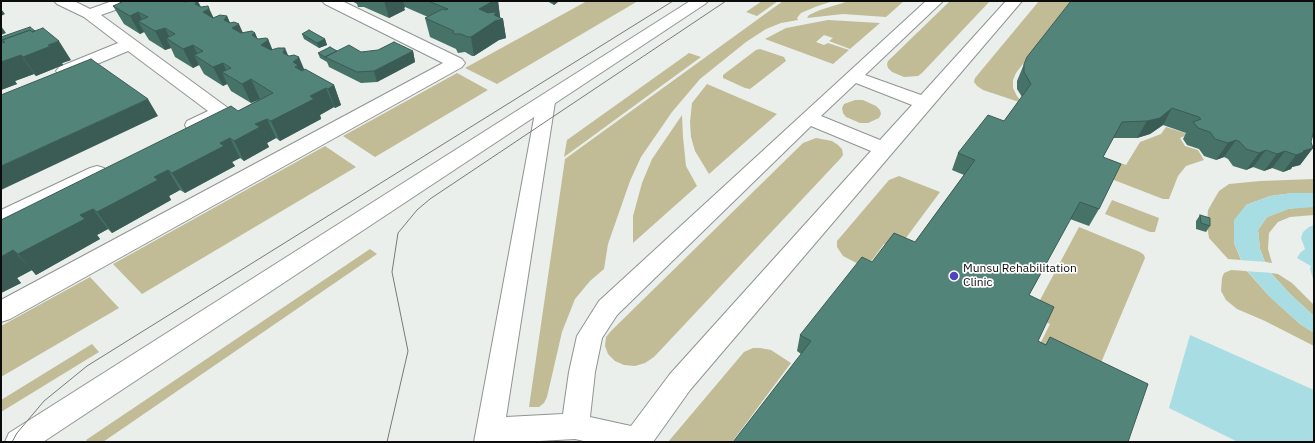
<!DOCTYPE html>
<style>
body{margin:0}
#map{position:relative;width:1315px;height:443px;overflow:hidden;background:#eaefec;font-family:"IBM Plex Sans",sans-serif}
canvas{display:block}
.frame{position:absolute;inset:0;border:2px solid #0b0c0b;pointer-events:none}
</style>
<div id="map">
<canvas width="1315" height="443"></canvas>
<div class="frame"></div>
</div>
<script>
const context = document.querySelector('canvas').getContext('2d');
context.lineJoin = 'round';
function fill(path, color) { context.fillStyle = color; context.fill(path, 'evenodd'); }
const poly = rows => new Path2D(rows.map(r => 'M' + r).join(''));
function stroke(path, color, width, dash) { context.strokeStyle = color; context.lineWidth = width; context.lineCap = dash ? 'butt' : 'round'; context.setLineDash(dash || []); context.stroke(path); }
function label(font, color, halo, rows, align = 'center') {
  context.font = font + ' "IBM Plex Sans",sans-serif'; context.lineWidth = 3.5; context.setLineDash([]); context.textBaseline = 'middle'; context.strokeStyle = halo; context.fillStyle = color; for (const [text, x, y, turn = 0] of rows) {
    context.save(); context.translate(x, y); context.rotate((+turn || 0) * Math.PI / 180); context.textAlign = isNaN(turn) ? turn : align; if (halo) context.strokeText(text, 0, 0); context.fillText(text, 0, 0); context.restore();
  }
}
const green = poly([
 [587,1,638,1,497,84,465,68],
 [762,1,778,1,757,16,746,12],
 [783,1,833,1,815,7,801,13,797,18,798,20,781,23,766,29,746,42,700,79,672,112,641,157,630,181,608,244,604,269,590,281,575,299,562,332,547,397,544,403,539,407,529,407,565,159],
 [849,1,904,1,886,17,843,14,807,18,809,15,820,10],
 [950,1,990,1,922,73,918,76,904,77,892,72,888,68,887,64,888,61],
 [1039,1,1071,1,1016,73,1013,80,1013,88,1017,96,1021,101,1019,102,983,90,977,86,974,82,975,78],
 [828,20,880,23,850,49,829,41,833,38,824,35,816,42,824,45,828,43,849,50,833,64,765,39,786,28],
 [760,49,784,57,786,61,750,89,745,88,723,78,723,75,756,50],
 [689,53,701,57,564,157,567,140],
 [457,73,488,90,375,157,343,136],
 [707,84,777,114,709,174,695,151,691,137,690,122,692,103],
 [855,100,863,100,876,106,880,110,881,114,879,118,868,123,860,123,846,117,843,113,842,108,844,104],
 [682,115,683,137,686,166,697,186,633,243,633,216,642,183,652,159],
 [1166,127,1185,133,1187,135,1180,138,1185,146,1198,150,1204,160,1186,166,1178,176,1169,199,1163,199,1101,175,1109,159,1126,165,1140,142,1161,134],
 [816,138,832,141,838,145,842,149,843,155,840,159,654,357,645,363,635,366,624,365,615,361,608,354,605,346,606,337,612,330,803,143],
 [325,146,356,167,142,294,113,264],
 [899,176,940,192,897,250,884,244,866,268,843,256,837,247,837,241,889,180],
 [1314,179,1314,193,1293,193,1270,196,1246,205,1234,243,1241,260,1228,259,1209,238,1207,225,1208,210,1219,191,1229,184,1260,181],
 [1112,200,1159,218,1155,232,1150,232,1105,214],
 [1308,206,1314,207,1314,215,1290,217,1278,222,1269,233,1268,249,1272,263,1265,262,1260,249,1258,230,1267,217,1288,209],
 [1079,227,1140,252,1144,255,1145,258,1095,377,1038,348,1050,324,1032,315],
 [370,249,377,254,103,442,88,442,86,440],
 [1231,270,1247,271,1269,296,1300,324,1314,333,1314,346,1265,321,1237,309,1226,300,1221,291,1222,278,1224,273],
 [1271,273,1278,274,1292,283,1314,305,1314,316,1290,294],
 [90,277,119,308,1,377,1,326],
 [92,344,99,352,1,412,1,400],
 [753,348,760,348,771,350,791,363,732,442,668,442,744,352]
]);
const water = poly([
 [1293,193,1314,193,1314,207,1288,209,1267,217,1258,230,1260,249,1268,270,1290,294,1314,316,1314,333,1300,324,1269,296,1245,268,1234,243,1234,220,1246,205,1270,196],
 [1314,225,1314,282,1310,269,1311,266,1297,258,1300,253,1305,249,1301,238,1303,232,1309,227],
 [1190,335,1314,390,1314,442,1238,442,1169,408]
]);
const pier = poly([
 [1239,260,1267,262,1274,273,1244,271]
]);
const minor = poly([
 [54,1,74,1,90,9,112,1,135,1,132,4,101,15,228,108,230,112,228,116,201,129,194,131,187,129,185,125,187,121,208,111,128,51,71,75,65,76,59,75,56,71,59,67,118,43,84,17,57,4,54,1],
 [322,1,342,1,462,59,465,63,462,67,10,319,1,322,1,300,443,63,325,4,322,1],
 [926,1,943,1,865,75,921,95,1006,1,1022,1,690,390,653,442,588,442,575,439,521,442,474,442,537,102,540,98,546,97,552,98,555,102,506,417,563,414,569,372,577,336,599,301,926,1],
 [856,83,912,105,880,140,821,116,856,83],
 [811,126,871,151,670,374,631,426,590,417,595,372,602,338,617,315,811,126],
 [97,166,104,168,107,173,104,178,9,224,1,227,1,210,90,168,97,166]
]);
const tertiary = poly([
 [690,1,708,1,705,4,43,442,5,442,9,433,690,1]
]);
const tram = poly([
 [12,442,17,433,44,401,87,366,673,1],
 [387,442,408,351,392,272,398,233,417,210,430,199,726,1]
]);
const wall = poly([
 [119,1,187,1,187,2,198,1,201,7,213,18,227,16,230,23,243,33,255,33,257,38,258,39,268,39,272,50,288,56,304,70,334,85,341,105,335,108,334,107,320,115,321,119,280,141,276,138,267,143,269,147,244,161,240,158,232,162,235,166,185,193,180,190,169,196,171,200,112,233,108,229,97,235,100,239,36,275,32,270,17,278,21,283,1,293,1,220,238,111,260,99,251,103,231,91,227,84,223,86,204,74,199,65,193,68,175,57,171,48,165,50,149,40,144,32,140,34,124,24,113,6,120,3],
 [352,1,498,1,500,17,499,18,503,19,506,38,499,40,474,56,472,56,465,52,458,53,456,49,430,37,425,18,428,17,405,7,404,8,405,10,389,18,364,7,358,7,357,4],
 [547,1,559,1,554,5],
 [302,34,325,39,327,45,319,48,304,39],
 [1,37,71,60,62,63,63,65,36,76,34,74,15,81,17,84,1,90],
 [337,51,361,52,413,51,415,62,377,82,361,83,329,67,327,62,320,58,318,53],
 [1024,64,1311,142,1313,148,1300,165,1292,167,1291,169,1283,172,1272,168,1264,171,1253,167,1246,170,1233,166,1228,159,1224,157,1216,160,1204,156,1199,149,1187,145,1183,139,1186,133,1163,125,1150,134,1137,138,1113,138,1103,157,1099,209,1089,226,1070,219,1029,295,1038,341,1046,345,1050,337,1128,442,801,354,797,351,800,335,872,262,915,242,964,175,952,170,958,153,1004,121,1022,97,1017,89,1017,81],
 [1200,215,1210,226,1206,232,1196,229,1196,221]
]);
const shadedWall = poly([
 [197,1,203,12,208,6,217,25,217,28,195,4],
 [384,1,403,1,405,7,404,8,405,10,389,18],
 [493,1,498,1,500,17,497,19,503,19,506,38,499,40,474,56,471,37,479,9],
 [553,1,559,1,554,5],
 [1,9,5,14,1,16],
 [138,12,146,26,138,21,144,32,140,34,130,16],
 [227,16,235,35,224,20],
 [239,24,247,42,232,28],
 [1,26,6,33,1,35],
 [165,28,172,42,166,38,171,48,165,50,155,31],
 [255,33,263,52,252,35],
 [268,39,276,58,261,45],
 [325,39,327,45,319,48,317,43],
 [59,41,71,60,62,63,63,65,36,76,23,57,48,45],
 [193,45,200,59,194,55,199,65,193,68,183,49],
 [285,48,293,67,283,53],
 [413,51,415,62,377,82,374,71],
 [21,55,34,74,15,81,17,84,1,90,1,62],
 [299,57,307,76,303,86,293,62],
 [223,63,229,77,222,72,227,84,223,86,213,67],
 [251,79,260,99,251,103,242,84],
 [334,85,341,105,335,108,328,89],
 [326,88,334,107,320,115,321,119,280,141,271,121,310,96],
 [148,99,158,116,1,190,1,166],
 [1172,108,1163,125,1150,134,1137,138,1147,121],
 [267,119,276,138,267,143,269,147,244,161,234,141,255,124],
 [230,138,240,158,232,162,235,166,185,193,172,173,220,143],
 [1236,140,1224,157,1216,160,1228,143],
 [1313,148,1300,165,1292,167,1291,169,1283,172,1296,155,1303,151],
 [1266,150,1253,167,1246,170,1259,153],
 [1285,151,1272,168,1264,171,1277,154],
 [168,170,180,190,169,196,171,200,112,233,97,212,154,177],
 [93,209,108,229,97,235,100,239,36,275,18,254,80,215],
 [13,250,32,270,17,278,21,283,1,293,1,257]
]);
const building = poly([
 [120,1,183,1,185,2,189,1,197,1,195,4,201,7,208,6,209,9,203,12,213,18,220,15,227,16,224,20,230,23,234,22,239,24,232,28,241,33,252,31,255,33,252,35,258,39,266,38,268,39,267,41,261,45,271,50,278,48,285,48,283,53,289,56,294,55,299,57,293,62,298,65,295,67,302,71,305,69,334,85,328,89,326,88,310,96,314,99,271,121,267,119,255,124,260,127,234,141,230,138,220,143,224,146,172,173,168,170,154,177,158,180,97,212,93,209,80,215,85,219,18,254,13,250,1,257,1,220,231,106,238,111,273,93,251,79,242,84,222,72,231,68,223,63,213,67,194,55,203,51,193,45,183,49,166,38,175,34,165,28,155,31,138,21,148,17,138,12,130,16,113,6,122,2,120,1],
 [428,1,493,1,479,9,488,13,494,12,496,13,494,15,503,19,495,21,471,37,468,37,461,34,454,34,453,32,454,31,425,18,443,9,445,10,448,9,428,1],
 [1071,1,1314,1,1314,130,1311,142,1313,148,1303,151,1304,152,1296,155,1285,151,1277,154,1266,150,1259,153,1246,149,1240,142,1236,140,1228,143,1215,139,1210,132,1198,128,1193,122,1201,119,1199,117,1172,108,1160,118,1147,121,1122,122,1103,157,1121,164,1099,209,1080,202,1029,295,1054,307,1038,341,1046,345,1050,337,1148,384,1128,442,733,442,811,341,800,335,862,257,872,262,894,233,915,242,975,160,958,153,988,115,1004,121,1031,84,1024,72,1024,64,1027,57,1071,1],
 [30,27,35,31,32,32,30,30,2,40,4,42,1,43,1,37,30,27],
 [43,28,59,41,48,45,51,46,23,57,21,55,1,62,1,43,5,42,2,40,30,30,32,32,43,28],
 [309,30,325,39,317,43,302,34,309,30],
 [394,42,413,51,374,71,357,72,325,57,349,45,361,52,378,50,394,42],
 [330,47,337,51,325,57,318,53,330,47],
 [91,59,148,99,1,166,1,95,91,59],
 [1200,215,1210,218,1210,226,1201,223,1200,215]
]);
const markers = [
 [954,276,5,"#5244bc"]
];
const poiNames = [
 ["Munsu Rehabilitation",963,269],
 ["Clinic",963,283]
];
fill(green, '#c1bc96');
fill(water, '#a7dde3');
fill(pier, '#eaefec');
stroke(minor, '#909491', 2);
stroke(tertiary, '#909491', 2);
fill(minor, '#fff');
fill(tertiary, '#fff');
stroke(tram, '#777a78', 1);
fill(wall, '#477268');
fill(shadedWall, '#3a5c55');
fill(building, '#538479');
stroke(building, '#3a5c55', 1);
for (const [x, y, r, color] of markers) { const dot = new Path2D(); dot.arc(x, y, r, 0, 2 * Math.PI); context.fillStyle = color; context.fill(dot); stroke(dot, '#fff', 1.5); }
label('12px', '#0b0c0b', '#fff', poiNames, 'left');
</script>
